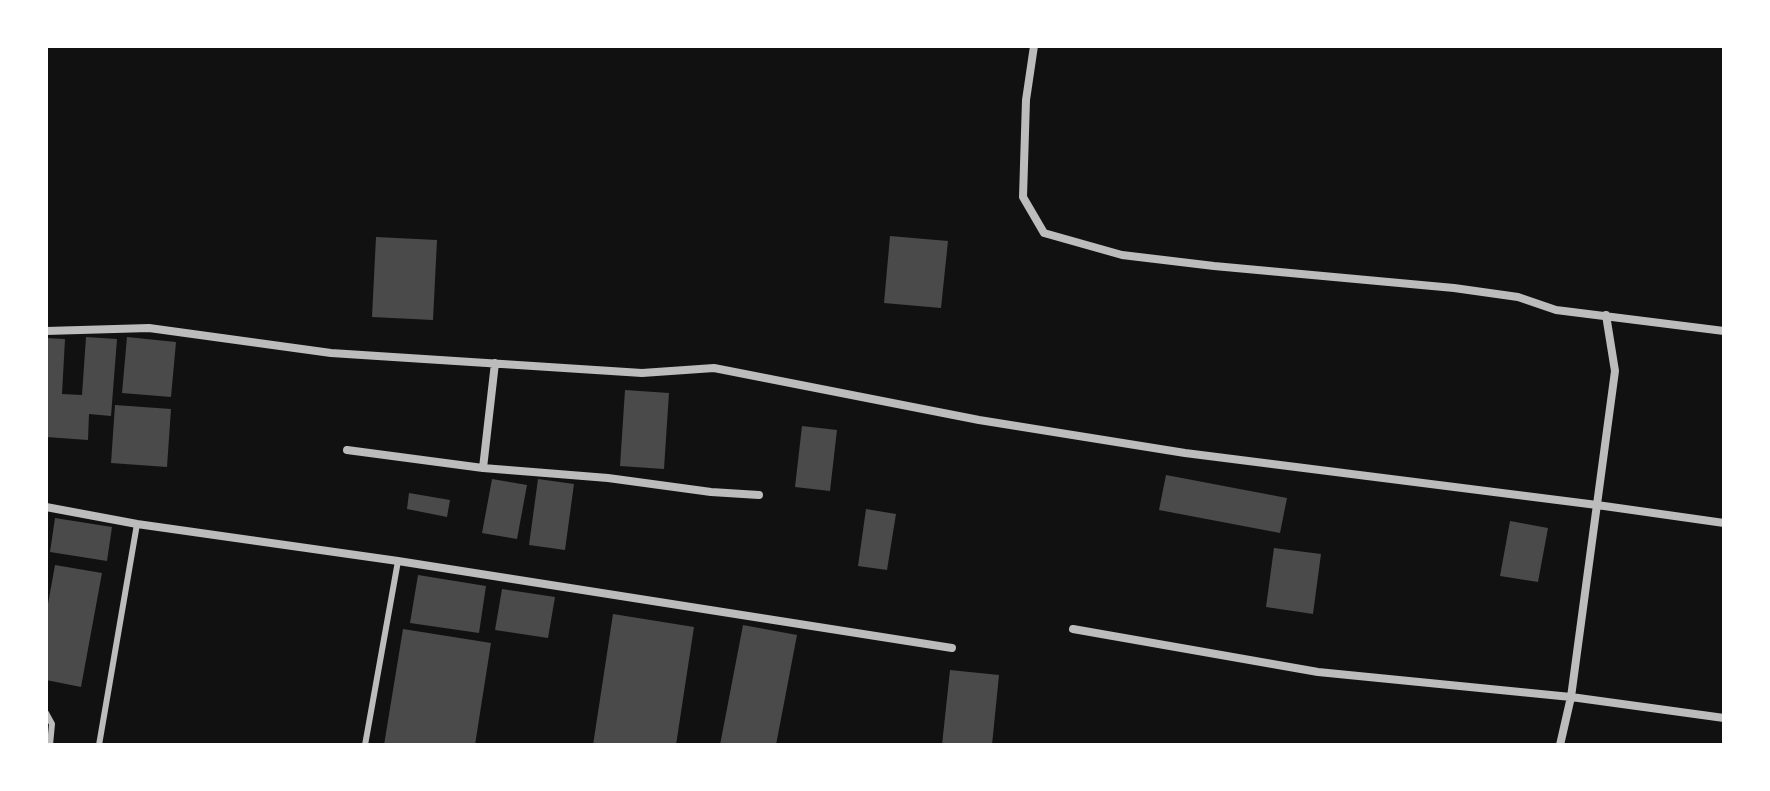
<!DOCTYPE html>
<style>
body{margin:0}
#map{position:relative;width:1770px;height:791px;overflow:hidden;background:#111;font-family:"Titillium Web",sans-serif}
canvas{display:block}
.frame{position:absolute;inset:0;border:48px solid #fff;pointer-events:none}
</style>
<div id="map">
<canvas width="1770" height="791"></canvas>
<div class="frame"></div>
</div>
<script>
const context = document.querySelector('canvas').getContext('2d');
context.lineJoin = 'round';
function fill(path, color) { context.fillStyle = color; context.fill(path, 'evenodd'); }
const poly = rows => new Path2D(rows.map(r => 'M' + r).join(''));
function stroke(path, color, width, dash) { context.strokeStyle = color; context.lineWidth = width; context.lineCap = dash ? 'butt' : 'round'; context.setLineDash(dash || []); context.stroke(path); }
const building = poly([
 [890,236,948,241,941,308,884,303],
 [376,237,437,240,433,320,372,317],
 [86,337,117,339,111,416,89,414,88,440,46,437,46,338,65,339,62,394,82,395],
 [127,337,176,342,171,397,122,393],
 [625,390,669,393,664,469,620,466],
 [115,405,171,409,167,467,111,463],
 [802,426,837,430,830,491,795,487],
 [1166,475,1287,498,1280,533,1159,510],
 [492,479,527,485,517,539,482,533],
 [538,479,574,484,565,550,529,545],
 [409,493,450,500,447,517,407,509],
 [866,509,896,514,887,570,858,566],
 [55,518,112,527,107,561,50,552],
 [1510,521,1548,528,1538,582,1500,576],
 [1274,548,1321,554,1313,614,1266,607],
 [55,565,102,573,81,687,46,680,46,615],
 [418,575,486,586,479,633,410,623],
 [502,589,555,597,548,638,495,630],
 [613,614,694,627,676,745,593,745],
 [743,625,797,635,776,745,720,745],
 [403,629,491,643,475,745,384,745],
 [950,670,999,675,992,745,942,745]
]);
const service = poly([
 [46,713,52,724,50,745],
 [99,745,137,524],
 [365,745,398,561]
]);
const minor = poly([
 [1034,46,1026,100,1023,197,1044,233,1122,255,1214,266,1454,288,1518,297,1556,310,1724,331],
 [46,331,149,328,331,353,642,373,714,368,979,420,1185,453,1597,505,1724,523],
 [347,450,483,468,495,363],
 [483,468,608,478,711,492,759,495],
 [46,507,137,524,398,561,952,648],
 [1073,629,1318,672,1571,697,1724,718],
 [1560,745,1571,697,1615,371,1606,315]
]);
fill(building, '#4a4a4a');
stroke(service, '#bcbcbc', 6);
stroke(minor, '#bcbcbc', 8);
</script>
